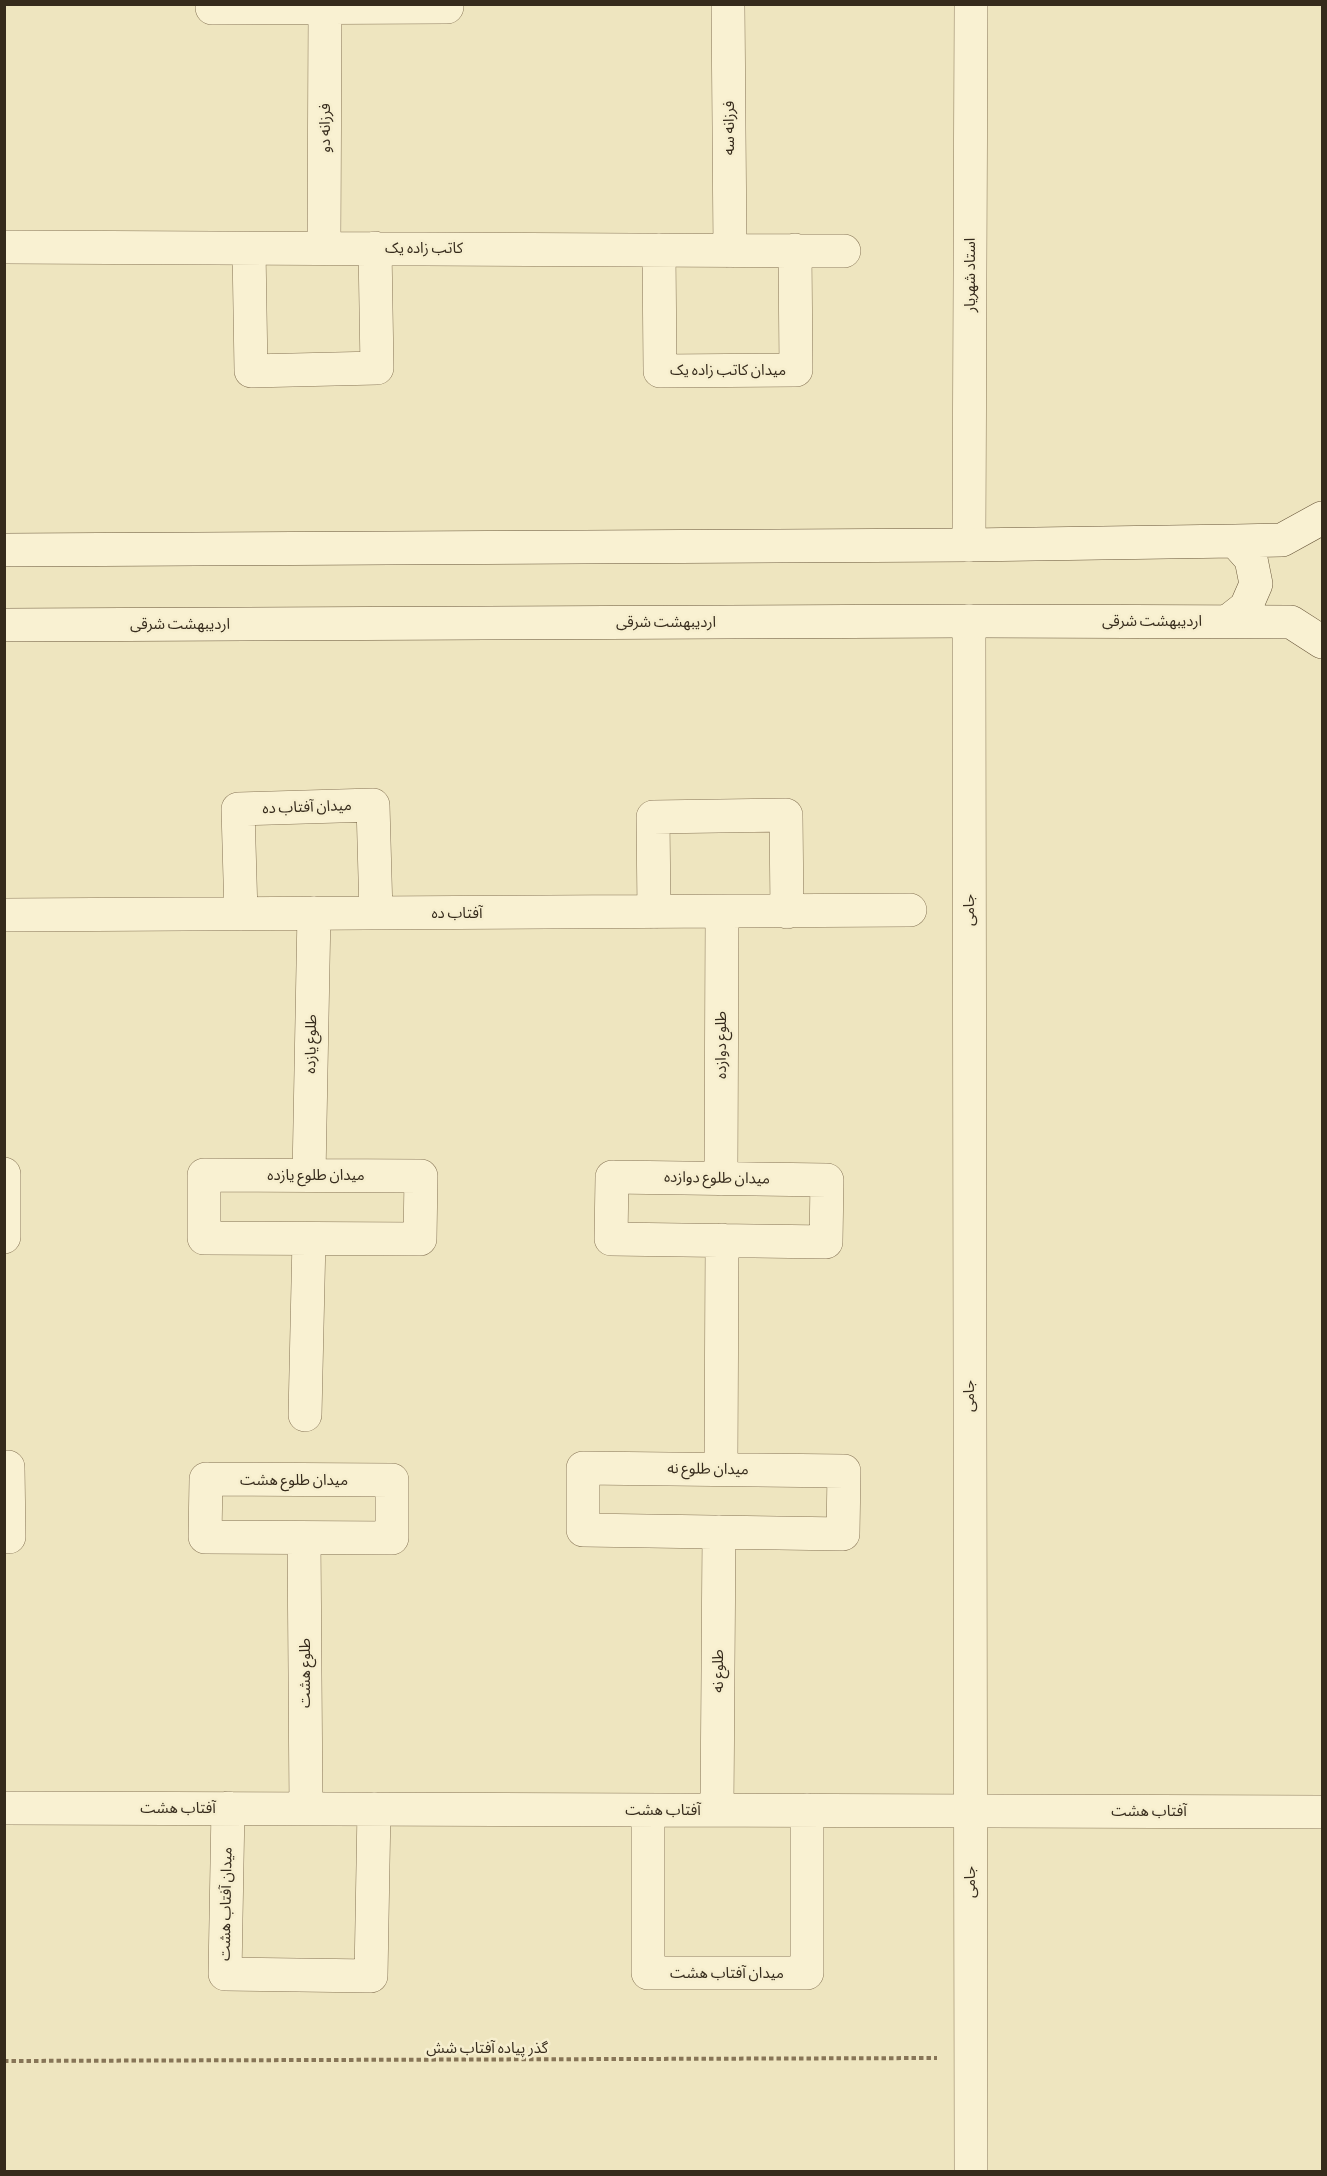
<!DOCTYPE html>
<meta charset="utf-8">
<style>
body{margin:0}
#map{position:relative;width:1327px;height:2176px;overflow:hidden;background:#eee5bf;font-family:"Crimson Pro",serif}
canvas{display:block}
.frame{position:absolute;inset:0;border:6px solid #362b1c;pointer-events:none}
</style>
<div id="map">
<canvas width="1327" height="2176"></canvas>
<div class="frame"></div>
</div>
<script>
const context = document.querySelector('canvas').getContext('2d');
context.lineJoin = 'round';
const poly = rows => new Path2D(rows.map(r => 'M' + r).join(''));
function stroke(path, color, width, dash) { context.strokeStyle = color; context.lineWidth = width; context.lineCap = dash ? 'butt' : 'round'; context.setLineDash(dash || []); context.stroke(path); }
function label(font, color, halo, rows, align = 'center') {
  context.font = font + ' "Crimson Pro","Noto Sans Arabic",serif'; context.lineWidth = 5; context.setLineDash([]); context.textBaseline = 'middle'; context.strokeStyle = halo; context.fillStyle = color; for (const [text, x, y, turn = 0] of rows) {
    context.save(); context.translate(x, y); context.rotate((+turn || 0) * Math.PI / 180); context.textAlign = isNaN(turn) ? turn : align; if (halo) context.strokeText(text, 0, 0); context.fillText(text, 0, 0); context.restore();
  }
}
const path = poly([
 [4,2061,937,2058]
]);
const minor = poly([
 [212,4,212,8,447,7,447,4],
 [728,4,730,251],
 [4,247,844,251],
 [324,248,325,7],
 [249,249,251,371,377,368,375,248],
 [659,250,660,371,796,370,795,250],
 [654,912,653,817,786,815,787,912],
 [241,914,238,809,373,805,376,913],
 [4,915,910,910],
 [4,1174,4,1237],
 [204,1175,421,1176,420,1239,204,1238,204,1175],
 [309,1175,314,913],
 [612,1177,827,1180,826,1242,611,1239,612,1177],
 [721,1179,722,912],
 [305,1415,309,1239],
 [4,1467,8,1467,9,1537,4,1537],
 [583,1468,844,1471,843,1534,583,1530,583,1468],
 [721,1469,722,1240],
 [206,1479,392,1480,392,1538,205,1537,206,1479],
 [304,1538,306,1809],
 [4,1808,1322,1812],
 [228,1808,225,1974,371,1976,374,1809],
 [648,1810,648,1973,807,1973,807,1810],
 [717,1810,719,1532]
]);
const tertiary = poly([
 [969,545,971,4],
 [969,621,971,2172]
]);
const secondary = poly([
 [4,550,969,545,1235,541,1282,540,1322,518],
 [1227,622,1246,607,1256,584,1251,559,1235,541],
 [4,625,969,621,1291,622,1322,642]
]);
const streetNames = [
 ["فرزانه دو",325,128,-90],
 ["فرزانه سه",729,128,-90],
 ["کاتب زاده یک",424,248],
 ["استاد شهریار",970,275,-90],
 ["میدان کاتب زاده یک",728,370],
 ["اردیبهشت شرقی",1152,621],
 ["اردیبهشت شرقی",666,622],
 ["اردیبهشت شرقی",180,624],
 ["میدان آفتاب ده",307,807,-2],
 ["جامی",969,910,-90],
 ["آفتاب ده",457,913],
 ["طلوع یازده",311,1044,-89],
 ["طلوع دوازده",721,1045,-90],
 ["میدان طلوع یازده",316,1175],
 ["میدان طلوع دوازده",717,1178,1],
 ["جامی",969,1396,-90],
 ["میدان طلوع نه",708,1469,1],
 ["میدان طلوع هشت",294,1480],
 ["طلوع نه",718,1671,-90],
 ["طلوع هشت",305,1673,-90],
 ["آفتاب هشت",178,1808],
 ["آفتاب هشت",663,1810],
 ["آفتاب هشت",1149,1811],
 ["جامی",970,1882,-90],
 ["میدان آفتاب هشت",226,1904,-89],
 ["میدان آفتاب هشت",727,1973],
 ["گذر پیاده آفتاب شش",487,2048]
];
stroke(minor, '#877557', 34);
stroke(tertiary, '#877557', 34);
stroke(secondary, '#68563a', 34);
stroke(path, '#877557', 4, [4.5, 3]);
stroke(minor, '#f9f1d2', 33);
stroke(tertiary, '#f9f1d2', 33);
stroke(secondary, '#f9f1d2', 33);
label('15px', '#362b1c', '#f6eece', streetNames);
</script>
